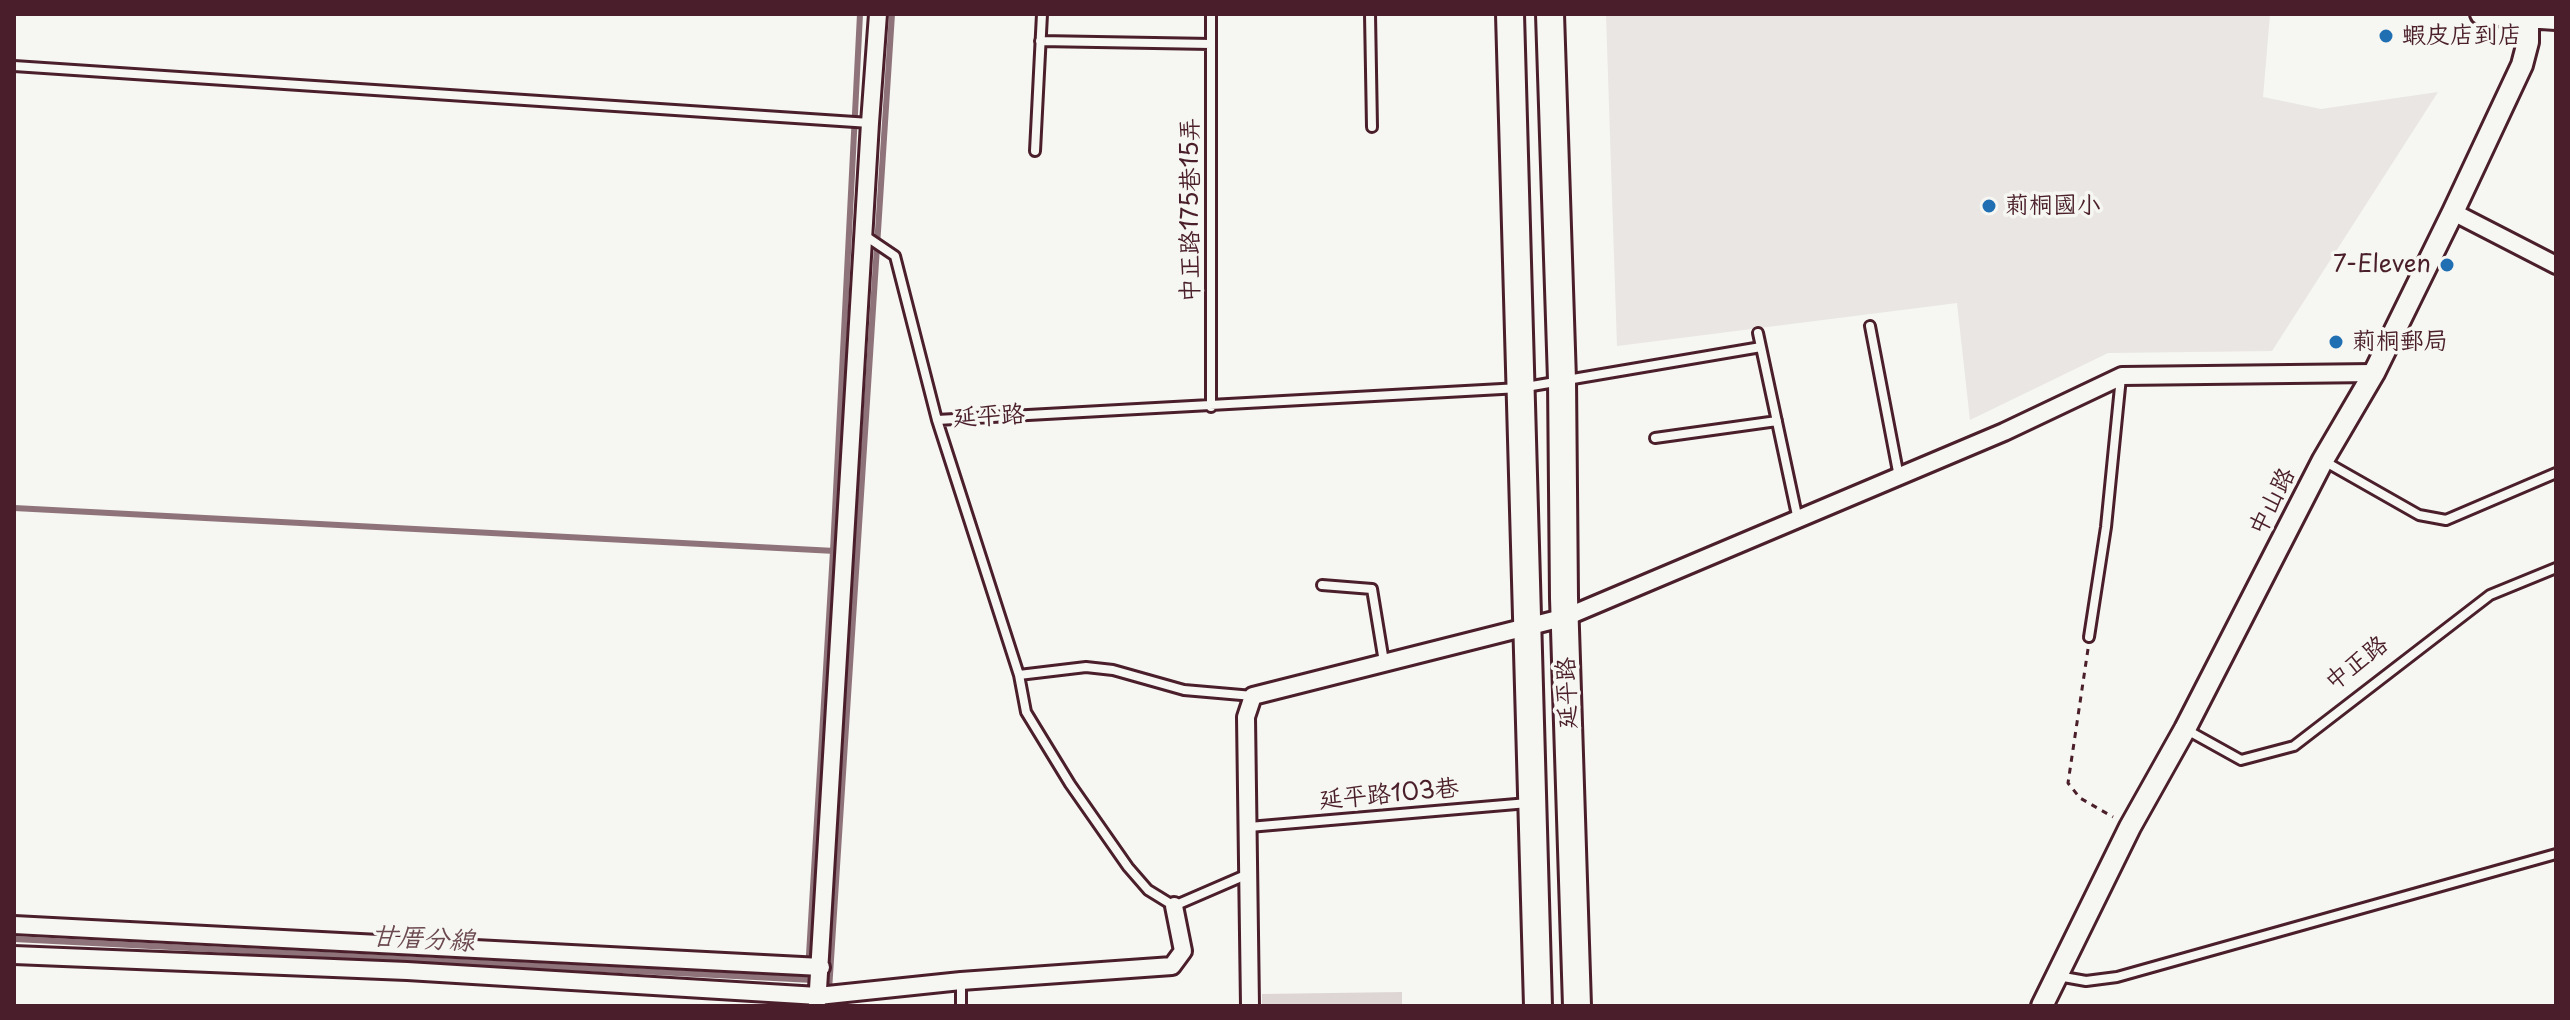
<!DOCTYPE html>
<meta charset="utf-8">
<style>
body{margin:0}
#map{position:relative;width:2570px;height:1020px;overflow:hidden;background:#f6f6f2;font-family:"Playpen Sans",sans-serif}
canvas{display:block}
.frame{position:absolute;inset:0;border:16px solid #4a1f2b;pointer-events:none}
</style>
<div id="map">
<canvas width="2570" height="1020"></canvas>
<div class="frame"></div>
</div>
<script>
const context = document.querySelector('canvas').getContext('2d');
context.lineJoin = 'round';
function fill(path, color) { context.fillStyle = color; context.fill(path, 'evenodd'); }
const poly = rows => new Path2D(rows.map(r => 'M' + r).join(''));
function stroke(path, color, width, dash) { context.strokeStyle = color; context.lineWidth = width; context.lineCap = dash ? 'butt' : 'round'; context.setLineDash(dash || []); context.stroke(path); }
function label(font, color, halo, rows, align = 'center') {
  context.font = font + ' "Playpen Sans","LXGW WenKai TC",sans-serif'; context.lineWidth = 7; context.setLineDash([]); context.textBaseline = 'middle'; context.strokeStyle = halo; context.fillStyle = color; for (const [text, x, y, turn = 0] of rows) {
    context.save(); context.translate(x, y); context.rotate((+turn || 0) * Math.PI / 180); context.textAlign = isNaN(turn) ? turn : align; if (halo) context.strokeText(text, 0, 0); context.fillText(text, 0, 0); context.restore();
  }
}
const built = poly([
 [1606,14,2270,14,2263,97,2321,109,2438,92,2272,351,2108,353,1970,420,1957,303,1617,346]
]);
const green = poly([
 [1402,992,1402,1006,1262,1006,1262,994]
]);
const stream = poly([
 [14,508,835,551],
 [14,939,813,980],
 [810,979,809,955,833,551,860,14],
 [828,1006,892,14]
]);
const path = poly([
 [2088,649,2068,783,2080,798,2113,817]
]);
const service = poly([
 [1211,14,1211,407],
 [1370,14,1372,127],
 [1040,41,1211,44],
 [14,66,870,123],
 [1035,151,1042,14],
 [864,235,895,256,937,420,1019,675],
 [1870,326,1899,477],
 [1758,333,1798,520],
 [937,420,1520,388,1761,347],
 [1655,438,1777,421],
 [2324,461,2419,515,2446,520,2556,473],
 [1322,585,1372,589,1384,662],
 [2089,637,2106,527,2121,377],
 [2187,730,2241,760,2294,746,2490,595,2556,568],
 [1249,827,1528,803],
 [1248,874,1174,906,1148,890,1128,867,1070,784,1026,712,1019,675,1086,667,1113,670,1184,690,1253,696],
 [2058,976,2086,981,2117,977,2556,854],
 [961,982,961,1006]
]);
const minor = poly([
 [2453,212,2556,265],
 [14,925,821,967],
 [14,955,407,971,818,996,961,981,1172,966,1183,951,1174,906],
 [817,1006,870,123,878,14],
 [1250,1006,1246,717,1253,696,1566,617,2004,432,2122,376,2374,373]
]);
const tertiary = poly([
 [2481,14,2556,19],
 [2042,1006,2130,827,2185,729,2323,460,2374,373,2453,212,2522,65,2528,42,2528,14]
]);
const primary = poly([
 [1510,14,1538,1006],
 [1550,14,1562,380,1564,598,1577,1006]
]);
const markers = [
 [2386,36,8,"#1f6fb2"],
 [1989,206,8,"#1f6fb2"],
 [2447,265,8,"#1f6fb2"],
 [2336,342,8,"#1f6fb2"]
];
const poiNames = [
 ["蝦皮店到店",2402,36],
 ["莿桐國小",2005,206],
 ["7-Eleven",2431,265,"right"],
 ["莿桐郵局",2352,342]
];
const streetNames = [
 ["中正路175巷15弄",1191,210,-90],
 ["延平路",989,417,-3],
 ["中山路",2273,502,-63],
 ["中正路",2357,664,-38],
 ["延平路",1568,693,-92],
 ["延平路103巷",1389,795,-5]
];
const waterNames = [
 ["甘厝分線",423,940,3]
];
fill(built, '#e9e6e3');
fill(green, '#ddd6d5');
stroke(stream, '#8e747a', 6);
stroke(service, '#4a1f2b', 14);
stroke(minor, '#4a1f2b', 22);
stroke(tertiary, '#4a1f2b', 26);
stroke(primary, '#4a1f2b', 32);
stroke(path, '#4a1f2b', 3, [6, 6]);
stroke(service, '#f6f6f2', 8);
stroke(minor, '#f6f6f2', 16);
stroke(tertiary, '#f6f6f2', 20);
stroke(primary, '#f6f6f2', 26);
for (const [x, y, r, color] of markers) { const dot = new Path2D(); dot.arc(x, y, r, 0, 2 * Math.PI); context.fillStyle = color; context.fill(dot); stroke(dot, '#f6f6f2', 3); }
label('24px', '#4a1f2b', '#f6f6f2', poiNames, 'left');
label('24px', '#4a1f2b', '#f6f6f2', streetNames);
label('italic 26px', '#6c4a52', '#f6f6f2', waterNames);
</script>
